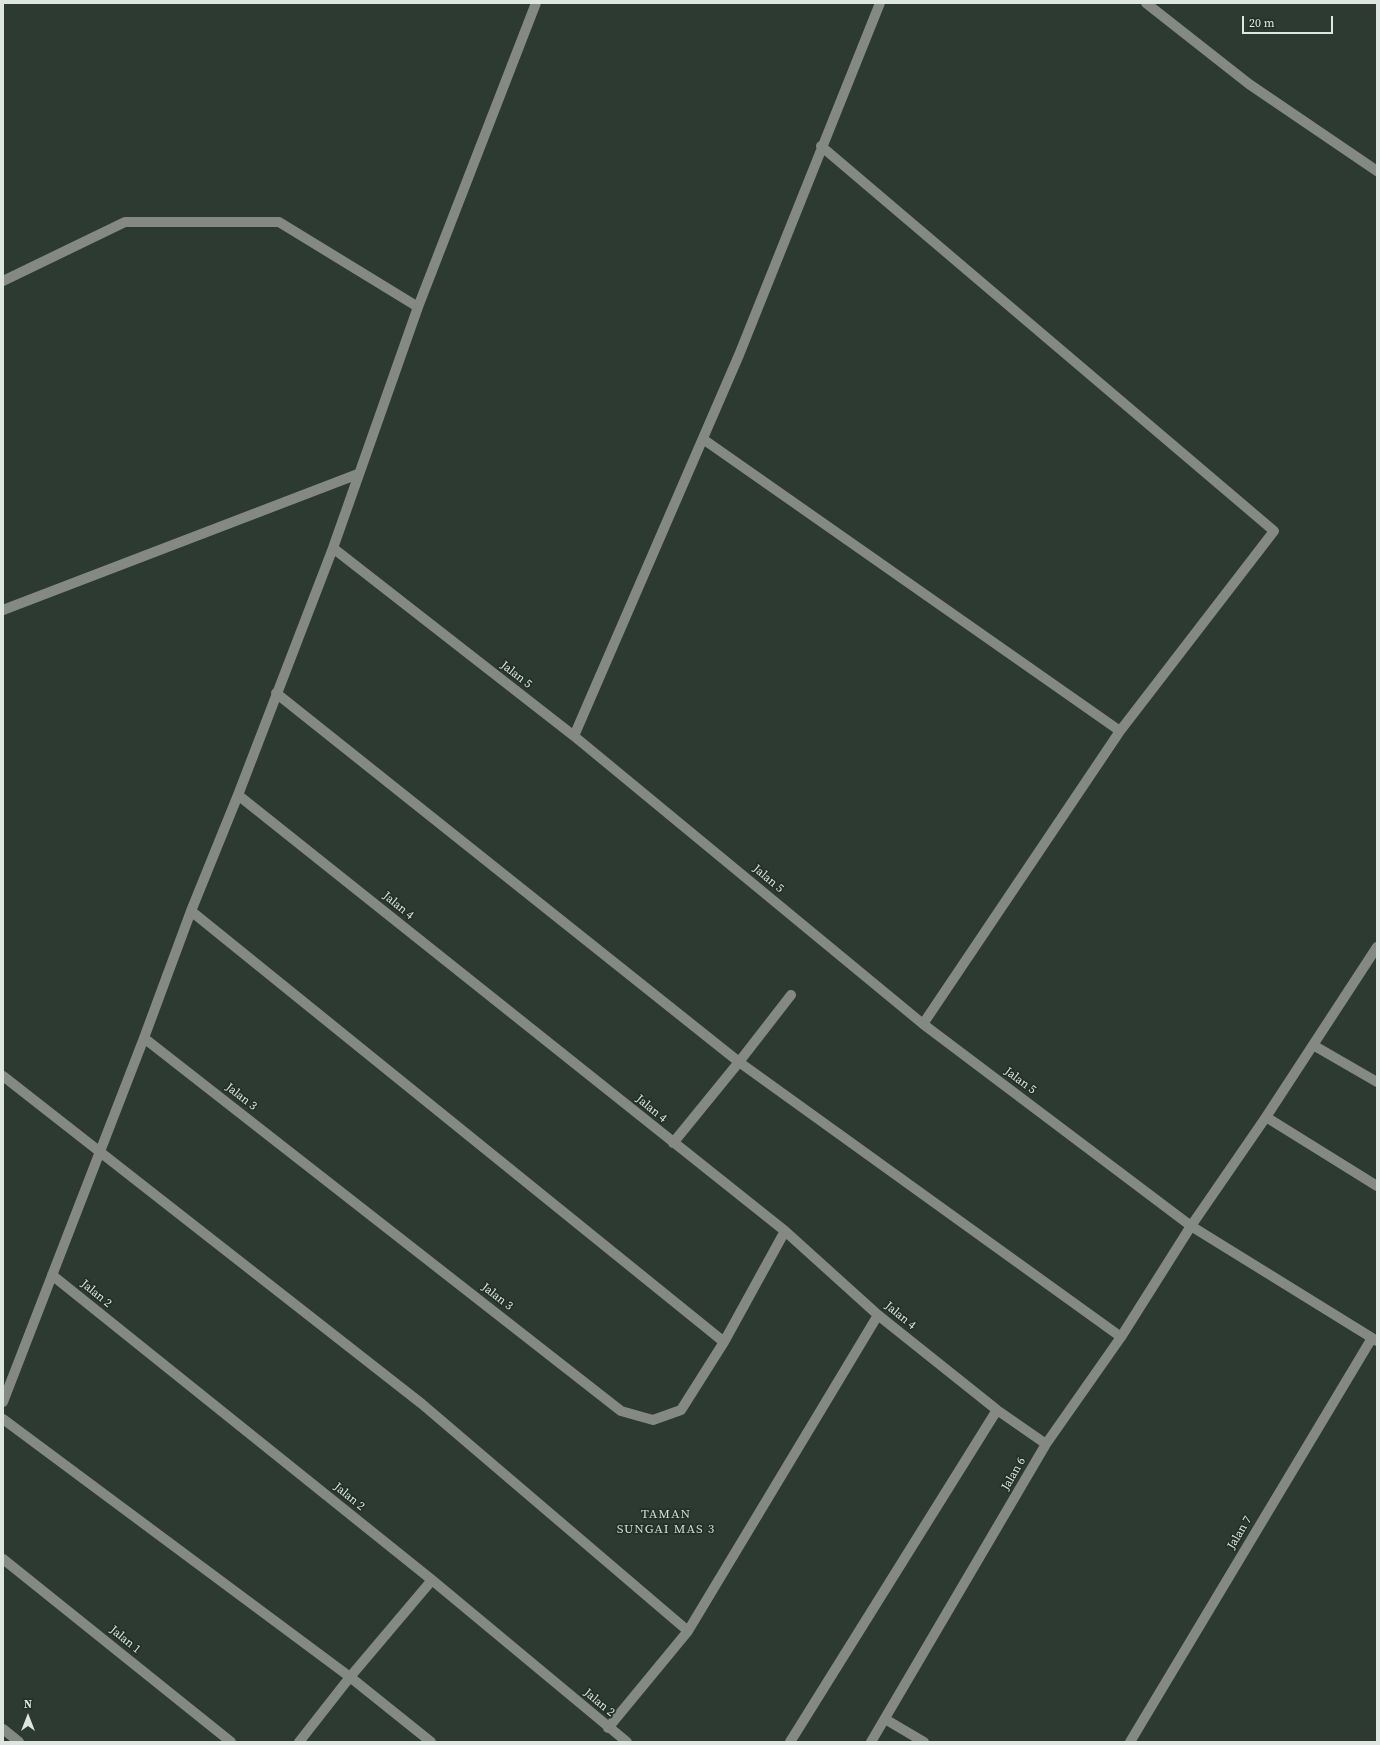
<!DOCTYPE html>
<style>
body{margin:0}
#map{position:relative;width:1380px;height:1745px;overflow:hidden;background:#2d3a32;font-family:"Source Serif 4",serif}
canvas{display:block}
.frame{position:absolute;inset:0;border:4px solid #dde6e0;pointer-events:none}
.north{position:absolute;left:8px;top:1697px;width:40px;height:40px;-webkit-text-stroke:3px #233028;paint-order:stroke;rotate:0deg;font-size:11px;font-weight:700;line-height:16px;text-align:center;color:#dde6e0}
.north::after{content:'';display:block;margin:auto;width:14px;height:18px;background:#dde6e0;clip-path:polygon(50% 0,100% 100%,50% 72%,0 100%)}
.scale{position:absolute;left:1242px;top:16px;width:91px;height:18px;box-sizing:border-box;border:2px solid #dde6e0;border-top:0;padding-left:5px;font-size:12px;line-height:14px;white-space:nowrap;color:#dde6e0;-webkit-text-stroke:3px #233028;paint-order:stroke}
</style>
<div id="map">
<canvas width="1380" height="1745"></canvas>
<div class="frame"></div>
<div class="north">N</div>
<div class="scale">20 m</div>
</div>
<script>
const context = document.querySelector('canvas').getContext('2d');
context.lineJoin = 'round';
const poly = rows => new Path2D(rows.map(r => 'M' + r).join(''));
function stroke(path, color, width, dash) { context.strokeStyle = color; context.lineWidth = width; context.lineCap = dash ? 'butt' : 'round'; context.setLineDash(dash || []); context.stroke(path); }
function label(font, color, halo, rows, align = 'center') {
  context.font = font + ' "Source Serif 4",serif'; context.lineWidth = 3.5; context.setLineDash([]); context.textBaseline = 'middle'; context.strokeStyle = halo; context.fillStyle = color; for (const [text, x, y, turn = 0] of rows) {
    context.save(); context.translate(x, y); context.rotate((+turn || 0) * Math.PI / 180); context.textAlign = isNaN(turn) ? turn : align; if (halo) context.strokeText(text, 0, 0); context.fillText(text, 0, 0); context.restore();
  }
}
const minor = poly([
 [1146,3,1249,84,1377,171],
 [821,146,1274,531,1120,731,923,1024],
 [3,281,125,222,279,222,418,307],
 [703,439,1120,731],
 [333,548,574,736,923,1024,1191,1226,1377,1341],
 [3,610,358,474],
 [276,693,739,1062,1121,1337],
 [574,736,739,355,880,3],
 [238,795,785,1231,878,1315,997,1410,1046,1444],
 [191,911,724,1342],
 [144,1038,621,1411,653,1420,681,1410,724,1342,785,1231],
 [1313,1045,1377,1082],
 [3,1076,422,1404,688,1631],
 [1266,1117,1377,1186],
 [673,1143,739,1062,791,995],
 [52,1275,432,1580,627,1742],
 [3,1402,144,1038,191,911,238,795,333,548,418,307,536,3],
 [3,1419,350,1677,431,1742],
 [3,1559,231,1742],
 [885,1719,924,1742],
 [608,1728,688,1631,878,1315],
 [3,1729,19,1742],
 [299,1742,350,1677,432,1580],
 [790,1742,997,1410],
 [871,1742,1046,1444,1121,1337,1191,1226,1266,1117,1377,947],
 [1130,1742,1372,1338]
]);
const streetNames = [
 ["Jalan 5",516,675,38],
 ["Jalan 5",768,879,40],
 ["Jalan 4",398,906,39],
 ["Jalan 5",1020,1081,37],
 ["Jalan 3",241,1097,38],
 ["Jalan 4",651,1109,39],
 ["Jalan 2",96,1294,39],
 ["Jalan 3",497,1297,38],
 ["Jalan 4",900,1316,39],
 ["Jalan 6",1014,1474,-60],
 ["Jalan 2",349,1497,39],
 ["Jalan 7",1240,1533,-59],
 ["Jalan 1",125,1640,39],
 ["Jalan 2",599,1703,40]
];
const neighbourhoodNames = [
 ["TAMAN",666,1515],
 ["SUNGAI MAS 3",666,1530]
];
stroke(minor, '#848983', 10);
label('12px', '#dde6e0', '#233028', streetNames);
context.letterSpacing = '1px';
label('13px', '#ccddd3', '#233028', neighbourhoodNames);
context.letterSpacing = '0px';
</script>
